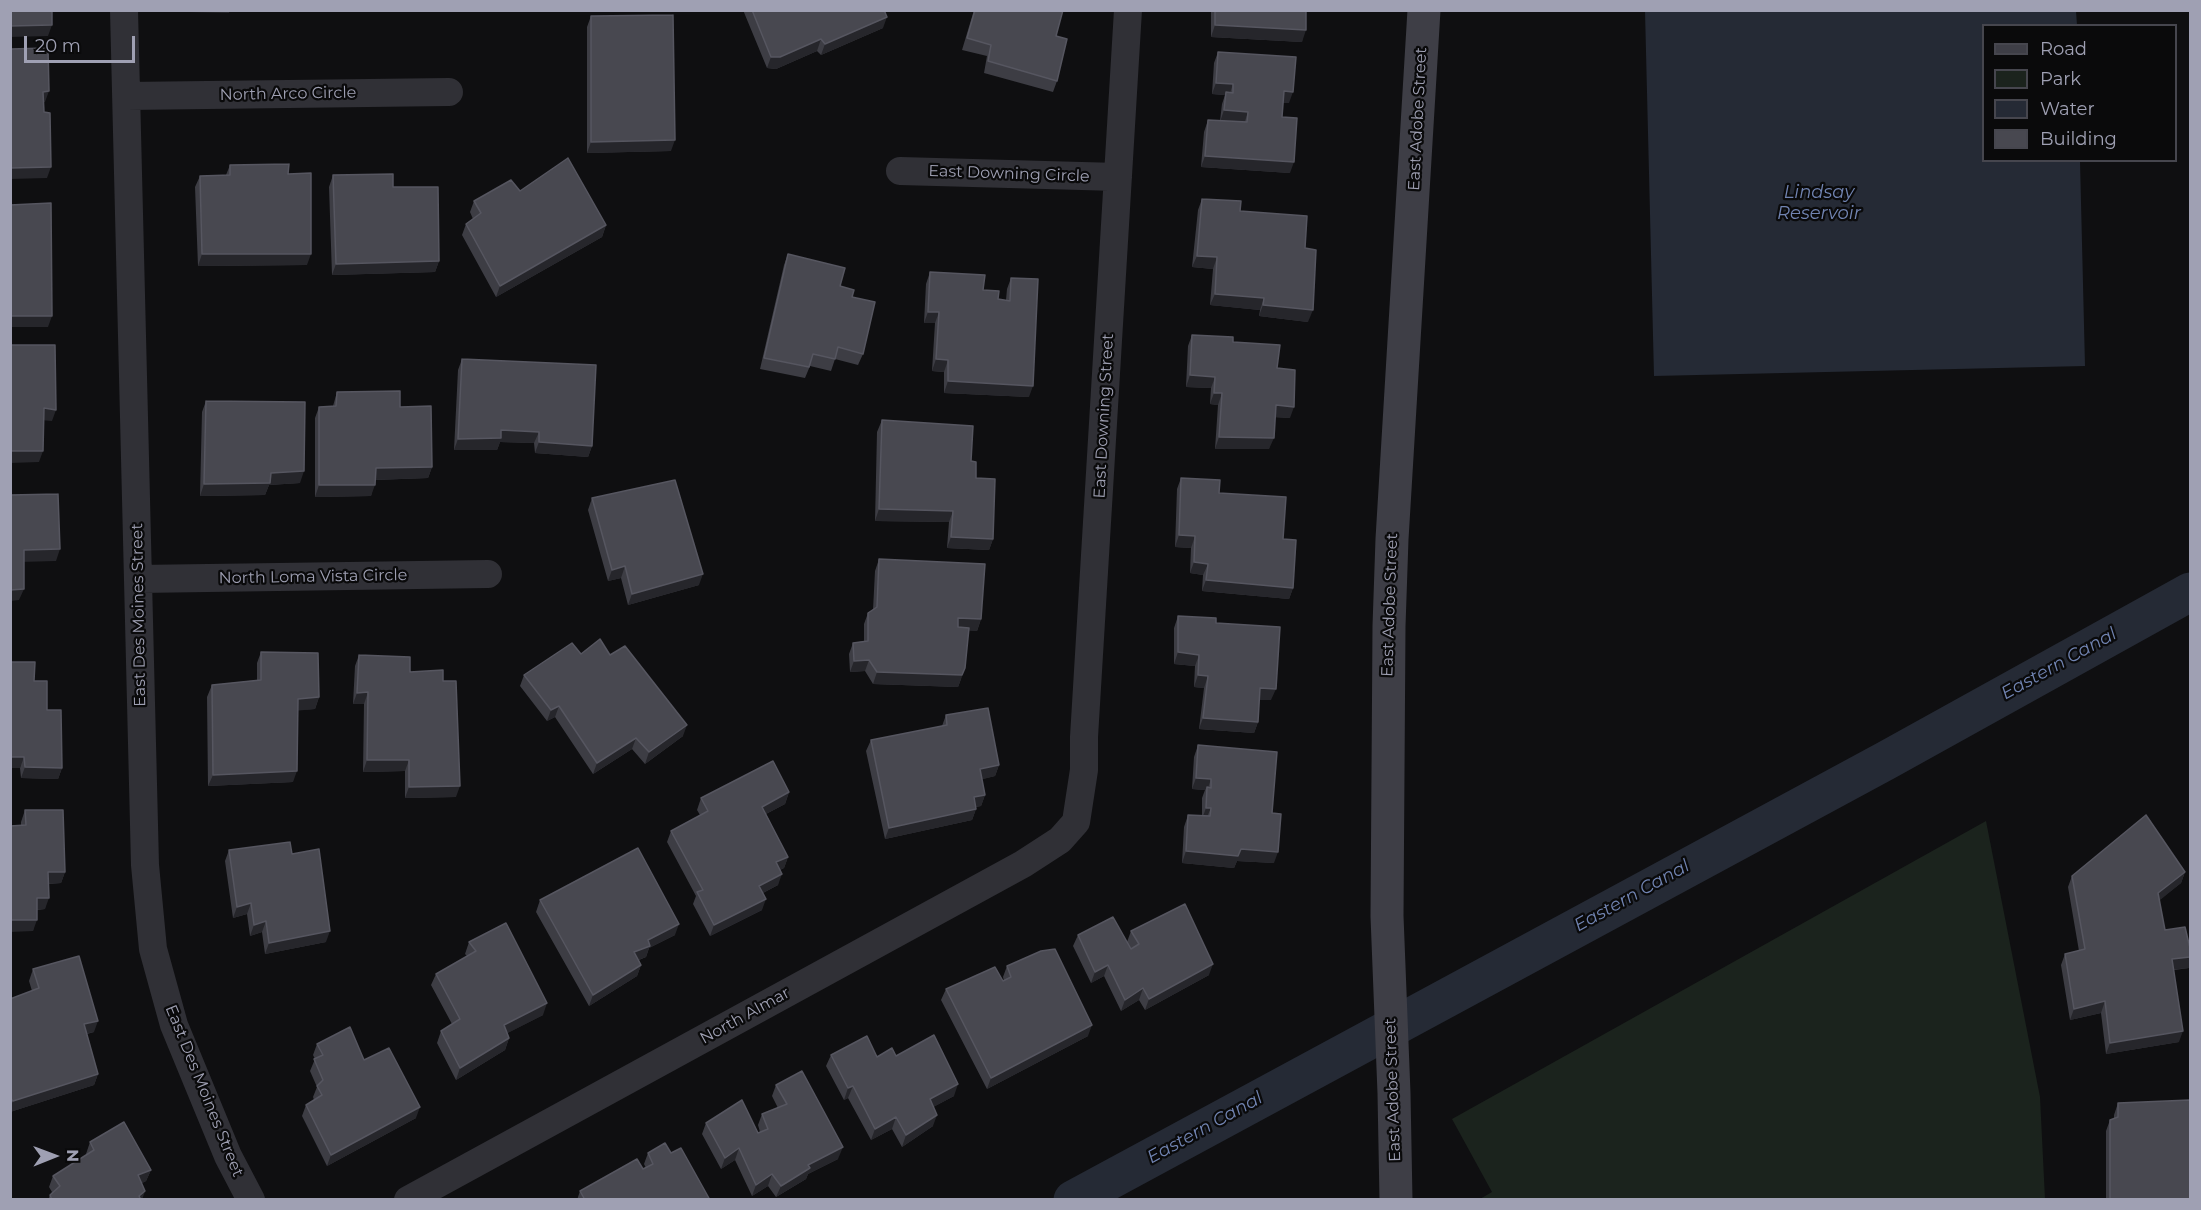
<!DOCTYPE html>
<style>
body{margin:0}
#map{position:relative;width:2201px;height:1210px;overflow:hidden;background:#0f0f11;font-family:Montserrat,sans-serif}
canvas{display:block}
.frame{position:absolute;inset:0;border:12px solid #9fa0b3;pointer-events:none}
.legend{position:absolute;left:1982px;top:24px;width:195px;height:138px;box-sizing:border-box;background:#0a0a0b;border:2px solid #46464e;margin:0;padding:8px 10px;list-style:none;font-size:18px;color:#9fa0b3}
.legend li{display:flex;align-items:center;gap:12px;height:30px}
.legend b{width:30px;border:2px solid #46464e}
.north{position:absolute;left:24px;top:1126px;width:60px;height:60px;-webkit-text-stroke:4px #0a0a0b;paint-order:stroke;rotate:89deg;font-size:16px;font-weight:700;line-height:24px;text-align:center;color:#9fa0b3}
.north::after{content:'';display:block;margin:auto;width:21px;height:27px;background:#9fa0b3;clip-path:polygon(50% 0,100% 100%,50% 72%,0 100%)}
.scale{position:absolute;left:24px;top:36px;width:111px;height:27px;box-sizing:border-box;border:3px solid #9fa0b3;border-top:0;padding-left:8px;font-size:18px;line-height:21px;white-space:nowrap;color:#9fa0b3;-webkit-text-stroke:4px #0a0a0b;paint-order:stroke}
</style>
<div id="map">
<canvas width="2201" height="1210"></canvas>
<div class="frame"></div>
<ul class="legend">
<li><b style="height:8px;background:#3e3e46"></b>Road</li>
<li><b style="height:16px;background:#1b231d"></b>Park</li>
<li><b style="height:16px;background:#252a35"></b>Water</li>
<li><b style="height:16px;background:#484850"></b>Building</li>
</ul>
<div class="north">N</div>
<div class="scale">20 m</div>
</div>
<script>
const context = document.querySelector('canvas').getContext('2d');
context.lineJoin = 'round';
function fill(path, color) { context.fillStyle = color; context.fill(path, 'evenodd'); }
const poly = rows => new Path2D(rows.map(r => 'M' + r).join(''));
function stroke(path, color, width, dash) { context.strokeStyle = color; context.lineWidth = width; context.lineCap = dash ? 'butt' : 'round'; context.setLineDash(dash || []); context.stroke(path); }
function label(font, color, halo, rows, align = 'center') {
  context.font = font + ' Montserrat,sans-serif'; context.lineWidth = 4.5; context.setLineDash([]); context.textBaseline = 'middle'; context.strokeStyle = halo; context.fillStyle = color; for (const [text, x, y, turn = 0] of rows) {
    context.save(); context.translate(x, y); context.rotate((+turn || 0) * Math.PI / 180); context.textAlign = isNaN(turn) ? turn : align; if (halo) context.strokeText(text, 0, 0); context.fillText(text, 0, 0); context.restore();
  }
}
const green = poly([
 [1986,821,2040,1097,2045,1199,1480,1199,1492,1192,1452,1119]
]);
const water = poly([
 [1645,11,2076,11,2077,25,1984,26,1984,160,2080,161,2085,366,1654,376]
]);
const canal = poly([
 [1073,1200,1887,760,2190,592]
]);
const street = poly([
 [124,10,145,865,153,949,174,1025,228,1156,251,1200],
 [127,96,449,92],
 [900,171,1118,177],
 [138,579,488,574],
 [408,1200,1023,864,1060,840,1076,822,1084,770,1084,737,1128,10]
]);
const secondary = poly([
 [1396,1200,1394,1093,1387,916,1389,626,1392,539,1424,10]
]);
const wall = poly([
 [743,10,884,10,883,28,821,55,817,51,776,69,767,68],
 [974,10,1063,10,1056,36,1057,81,1053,92,984,73,987,56,962,50],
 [1211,10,1306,10,1302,42,1211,37],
 [591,16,671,151,587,153,587,27],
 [1218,52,1289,103,1283,103,1282,117,1290,173,1201,167,1204,132,1208,120,1220,121,1222,104,1225,95,1212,94,1214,63],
 [230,165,288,174,307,265,198,266,195,187,200,176,226,175],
 [333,175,393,187,439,261,435,272,332,275,329,187],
 [520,191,606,225,602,237,496,297,462,235,466,224,473,219,470,212,474,201],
 [1202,199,1240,211,1305,248,1308,322,1259,316,1260,310,1210,305,1213,269,1192,267,1198,210],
 [788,254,840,286,852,297,863,354,858,365,835,359,831,371,810,366,805,378,760,369,784,265],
 [930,272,983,290,998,299,1006,300,1007,289,1011,278,1029,397,944,393,944,372,932,371,935,323,924,323,926,284],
 [1192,335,1233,342,1277,368,1290,418,1275,417,1269,449,1215,449,1218,405,1210,404,1211,388,1186,387,1188,346],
 [462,359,592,446,588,457,535,453,534,443,500,442,497,450,454,450,458,370],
 [337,392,400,407,432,467,428,478,375,480,371,496,315,497,315,418,319,407,333,406],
 [206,401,300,483,269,485,265,495,200,496,202,412],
 [882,420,971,461,993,539,989,550,947,548,949,522,875,521,877,432],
 [1181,478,1219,493,1283,539,1293,588,1289,599,1202,591,1203,575,1190,573,1191,548,1175,547,1177,489],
 [592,498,699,585,628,605,621,578,608,581,588,510],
 [879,559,981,619,977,631,969,630,961,679,958,687,873,684,865,671,850,672,849,654,853,643,864,641,864,624,868,613,873,610,875,571],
 [1178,616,1216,623,1271,700,1259,700,1258,722,1254,733,1199,729,1204,688,1194,687,1195,666,1174,664,1174,628],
 [261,652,319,697,315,709,298,710,293,782,208,786,207,697,212,685,257,680,257,663],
 [581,654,610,655,683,736,645,764,632,749,593,774,555,717,547,721,520,686,524,675],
 [359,655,410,672,443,681,456,797,405,798,405,771,363,772,364,704,353,704,355,666],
 [34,681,47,710,62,768,58,779,21,778,20,768],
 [946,715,999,765,995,776,982,779,985,795,981,806,976,807,976,809,972,820,885,839,866,751,871,740,942,726],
 [1198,745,1272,813,1274,863,1237,861,1234,868,1182,863,1184,827,1188,815,1202,816,1202,798,1205,790,1192,789,1194,757],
 [789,792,785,804,766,814,788,857,784,868,780,870,778,885,763,893,762,910,710,936,693,904,696,896,667,842,671,831,700,815,697,810,701,798],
 [25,810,65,872,61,883,48,884,45,909,37,910,33,931,21,825,21,822],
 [229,850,292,854,326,942,265,954,262,932,250,936,247,914,233,918,225,861],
 [2185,872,2181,883,2159,900,2165,930,2189,968,2174,970,2179,1042,2106,1054,2101,1013,2070,1020,2061,965,2065,954,2079,951,2068,887,2072,876],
 [540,900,675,935,649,948,646,957,639,960,641,965,637,976,589,1006,536,912],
 [1131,931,1209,975,1145,1010,1139,1000,1121,1011,1104,976,1091,983,1073,946,1078,935,1127,942],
 [469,942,543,1015,507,1033,509,1038,505,1050,456,1080,437,1043,441,1031,452,1024,431,985,436,974,467,956,465,954],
 [1007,966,1088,1036,987,1089,941,1000,946,989,1003,981,1004,981,1003,977],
 [33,969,94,1032,87,1034,98,1074,94,1085,10,1112,10,999,32,991,29,981],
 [317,1044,364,1060,416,1118,327,1166,302,1116,306,1105,314,1100,313,1097,317,1087,310,1071,315,1059,313,1055],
 [831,1055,877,1057,896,1056,954,1096,933,1107,933,1126,902,1147,892,1129,871,1140,848,1098,844,1100,826,1066],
 [776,1085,838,1159,808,1174,806,1179,776,1197,768,1186,752,1196,735,1160,721,1169,702,1134,706,1123,758,1133,760,1132,758,1125,762,1114,778,1108,772,1096],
 [2118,1103,2190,1200,2106,1200,2106,1131,2110,1120,2114,1119,2114,1115],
 [90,1142,151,1170,146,1181,142,1183,142,1200,48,1200,50,1195,52,1192,49,1187,53,1176,87,1155,86,1154],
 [648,1153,671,1153,710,1200,577,1200,580,1191,646,1168,644,1164]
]);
const shadedWall = poly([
 [190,10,230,10,229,13,189,12],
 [887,17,883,28,821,55,825,44],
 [52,25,48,36,10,37,10,26],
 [1215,25,1306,30,1302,42,1211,37],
 [821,39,817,51,776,69,767,68,771,57],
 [1216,83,1233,84,1229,96,1226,92,1225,95,1212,94],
 [49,91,45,102,39,103,43,92],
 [1284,91,1293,92,1289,103,1280,103],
 [1224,110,1248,112,1244,124,1220,122],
 [675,140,671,151,587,153,591,142],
 [1205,156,1294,162,1290,173,1201,167],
 [51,167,47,178,10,179,10,168],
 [606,225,602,237,496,297,500,286],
 [202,254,311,254,307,265,198,266],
 [1197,256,1217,257,1213,269,1192,267],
 [439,261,435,272,332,275,336,264],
 [1215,294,1264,298,1260,310,1210,305],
 [1263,305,1313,310,1308,322,1259,316],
 [928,312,939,312,935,323,924,323],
 [10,316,52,316,48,327,10,327],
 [936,359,948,360,944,372,932,371],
 [1190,375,1215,377,1211,388,1186,387],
 [948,381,1033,386,1029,397,944,393],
 [1214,393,1222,393,1218,405,1210,404],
 [1276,405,1294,407,1290,418,1271,417],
 [44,408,56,410,52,421,40,420],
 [501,430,539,432,534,443,500,442,497,450,454,450,458,439],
 [1219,437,1274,438,1269,449,1215,449],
 [539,442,592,446,588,457,535,453],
 [10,451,43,451,39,462,10,463],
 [432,467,428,478,372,480,376,468],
 [304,471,300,483,269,485,265,495,200,496,204,484,271,473],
 [319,485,375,485,371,496,315,497],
 [879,509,953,511,949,522,875,521],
 [1179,535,1195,536,1191,548,1175,547],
 [951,537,993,539,989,550,947,548],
 [60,549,56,561,19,562,24,550],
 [1194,562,1208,564,1203,575,1190,573],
 [625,566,621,578,608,581,612,570],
 [703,574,699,585,628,605,632,594],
 [1206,580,1293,588,1289,599,1202,591],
 [24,589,19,600,10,601,10,590],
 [958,618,981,619,977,631,953,630],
 [1178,652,1199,655,1195,666,1174,664],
 [869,660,865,671,850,672,854,661],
 [965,668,958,687,873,684,877,672],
 [1198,675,1208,676,1204,688,1194,687],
 [1260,688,1276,689,1271,700,1255,700],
 [368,692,364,704,353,704,357,693],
 [319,697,315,709,294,711,298,699],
 [559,706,555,717,547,721,551,710],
 [1203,718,1258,722,1254,733,1199,729],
 [687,725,683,736,645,764,649,752],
 [636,738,632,749,593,774,597,763],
 [10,757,24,757,20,768,10,768],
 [367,760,409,760,405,771,363,772],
 [999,765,995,776,976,781,980,769],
 [25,767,62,768,58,779,21,778],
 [297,771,293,782,208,786,213,775],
 [1196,778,1211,779,1207,791,1207,787,1205,790,1192,789],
 [460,786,456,797,405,798,409,787],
 [789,792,785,804,758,818,762,807],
 [985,795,981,806,969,808,974,797],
 [1206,808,1211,808,1206,819,1202,819],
 [976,809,972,820,885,839,889,828],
 [1241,849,1278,852,1274,863,1237,861,1234,868,1182,863,1186,851],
 [788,857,784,868,772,873,776,862],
 [48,872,65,872,61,883,44,884],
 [2185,872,2181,883,2154,905,2158,893],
 [782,874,778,885,755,897,759,886],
 [37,898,49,898,45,909,33,910],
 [766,899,762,910,710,936,714,925],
 [251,903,247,914,233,918,237,907],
 [10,920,37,920,33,931,10,932],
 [266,921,262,932,250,936,254,925],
 [679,924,675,935,649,948,646,957,630,963,634,952,648,940],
 [330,931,326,942,265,954,269,943],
 [2190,957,2190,963,2189,968,2168,970,2172,959],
 [1213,964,1209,975,1145,1010,1149,999],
 [641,965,637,976,589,1006,593,995],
 [1108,965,1104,976,1091,983,1095,972],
 [1143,988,1139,1000,1121,1011,1125,1000],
 [2105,1001,2101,1013,2070,1020,2074,1009],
 [547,1003,543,1015,500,1037,504,1025],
 [98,1021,94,1032,80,1035,84,1024],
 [1092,1025,1088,1036,987,1089,991,1078],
 [2183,1031,2179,1042,2106,1054,2110,1043],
 [509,1038,505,1050,456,1080,460,1068],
 [98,1074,94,1085,10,1112,10,1108,13,1101],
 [958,1084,954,1096,926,1111,930,1099],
 [853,1086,848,1098,844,1100,848,1088],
 [420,1107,416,1118,327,1166,331,1155],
 [937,1115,933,1126,902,1147,906,1135],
 [896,1117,892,1129,871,1140,875,1129],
 [843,1147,838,1159,808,1174,806,1179,776,1197,781,1186,808,1165],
 [739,1148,735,1160,721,1169,725,1158],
 [151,1170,146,1181,134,1187,138,1175],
 [772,1174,768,1186,752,1196,756,1185],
 [145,1191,142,1200,137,1200,139,1196]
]);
const building = poly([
 [10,10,52,10,52,25,10,26,10,10],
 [752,10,884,10,887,17,825,44,821,39,780,57,771,57,752,10],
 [975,10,1063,10,1056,36,1067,39,1057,81,988,61,991,45,967,38,975,10],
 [1215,10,1306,10,1306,30,1215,25,1215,10],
 [673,15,675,140,591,142,591,16,673,15],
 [48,48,49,91,43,92,44,112,50,113,51,167,10,168,10,49,48,48],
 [1218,52,1296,57,1293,92,1284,91,1282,117,1297,118,1294,162,1205,156,1208,120,1247,122,1248,112,1224,110,1226,92,1233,93,1233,84,1216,83,1218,52],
 [568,158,606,225,500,286,466,224,481,213,474,201,511,180,520,191,568,158],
 [289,164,288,174,311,173,311,254,202,254,200,176,230,175,230,165,289,164],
 [393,174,393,187,438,187,439,261,336,264,333,175,393,174],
 [1202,199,1241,201,1240,211,1307,216,1305,248,1316,250,1313,310,1263,305,1264,298,1215,294,1217,257,1197,256,1202,199],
 [51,203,52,316,10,316,10,205,51,203],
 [788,254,845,268,840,286,854,290,852,297,875,302,863,354,838,347,835,359,813,354,809,367,764,358,788,254],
 [930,272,985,275,983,290,999,291,998,299,1010,301,1011,278,1038,279,1033,386,948,381,948,360,936,359,939,312,928,312,930,272],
 [1192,335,1233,337,1233,342,1280,345,1277,368,1295,370,1294,407,1276,405,1274,438,1219,437,1222,393,1214,393,1215,377,1190,375,1192,335],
 [10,345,55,345,56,410,44,408,43,451,10,451,10,345],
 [462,359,596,365,592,446,539,442,539,432,501,430,501,438,458,439,462,359],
 [400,391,400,407,431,406,432,467,376,468,375,485,319,485,319,407,336,406,337,392,400,391],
 [206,401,305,402,304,471,271,473,270,483,204,484,206,401],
 [882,420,973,426,971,461,976,462,976,478,995,479,993,539,951,537,953,511,879,509,882,420],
 [1181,478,1220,480,1219,493,1286,497,1283,539,1296,540,1293,588,1206,580,1208,564,1194,562,1195,536,1179,535,1181,478],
 [675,480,703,574,632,594,625,566,612,570,592,498,675,480],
 [58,494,60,549,24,550,24,589,10,590,10,495,58,494],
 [879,559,985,564,981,619,958,618,958,627,969,628,965,668,962,675,877,672,869,660,854,661,853,643,868,641,868,613,877,607,879,559],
 [1178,616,1216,618,1216,623,1280,627,1276,689,1260,688,1258,722,1203,718,1208,676,1198,675,1199,655,1178,652,1178,616],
 [600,639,610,655,625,646,687,725,649,752,636,738,597,763,559,706,551,710,524,675,572,643,581,654,600,639],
 [261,652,318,653,319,697,298,699,297,771,213,775,212,685,261,680,261,652],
 [359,655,410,657,410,672,443,670,443,681,456,681,460,786,409,787,409,760,367,760,368,692,357,693,359,655],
 [10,662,35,662,34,681,47,681,47,710,61,710,62,768,25,767,24,757,10,757,10,662],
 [988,708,999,765,980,769,985,795,974,797,976,809,889,828,871,740,947,725,946,715,988,708],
 [1198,745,1277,752,1272,813,1281,814,1278,852,1241,849,1238,856,1186,851,1188,815,1210,816,1211,808,1206,808,1207,787,1211,788,1211,779,1196,778,1198,745],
 [773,761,789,792,762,807,788,857,776,862,782,874,759,886,766,899,714,925,697,892,703,890,671,831,708,811,701,798,773,761],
 [25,810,63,810,65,872,48,872,49,898,37,898,37,920,10,920,10,826,26,825,25,810],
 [2146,815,2185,872,2158,893,2165,930,2185,927,2190,948,2190,957,2172,959,2183,1031,2110,1043,2105,1001,2074,1009,2065,954,2085,949,2072,876,2146,815],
 [290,842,292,854,319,849,330,931,269,943,266,921,254,925,251,903,237,907,229,850,290,842],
 [638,848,679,924,648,940,650,946,634,952,641,965,593,995,540,900,638,848],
 [1185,904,1213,964,1149,999,1143,988,1125,1000,1108,965,1095,972,1078,935,1113,917,1131,949,1139,944,1131,931,1185,904],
 [506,923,547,1003,504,1025,509,1038,460,1068,441,1031,460,1019,436,974,476,951,469,942,506,923],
 [1055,949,1092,1025,991,1078,946,989,995,967,1003,981,1011,977,1007,966,1041,951,1055,949],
 [79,956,98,1021,84,1024,98,1074,13,1101,10,1098,10,999,39,988,33,969,79,956],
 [350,1027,364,1060,389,1048,420,1107,331,1155,306,1105,322,1095,317,1086,323,1080,314,1059,323,1055,317,1044,350,1027],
 [934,1035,958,1084,930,1099,937,1115,906,1135,896,1117,875,1129,853,1086,848,1088,831,1055,867,1036,877,1057,892,1048,896,1056,934,1035],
 [802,1071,843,1147,808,1165,810,1168,781,1186,772,1174,756,1185,739,1148,725,1158,706,1123,742,1100,758,1133,768,1129,762,1114,787,1104,776,1085,802,1071],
 [2190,1100,2190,1200,2110,1200,2110,1120,2118,1117,2118,1103,2190,1100],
 [124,1122,151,1170,138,1175,145,1191,139,1196,141,1200,52,1200,50,1195,60,1186,53,1176,94,1150,90,1142,124,1122],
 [665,1143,671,1153,681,1148,710,1200,585,1200,580,1191,637,1159,643,1169,653,1164,648,1153,665,1143]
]);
const streetNames = [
 ["North Arco Circle",288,94,-1],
 ["East Adobe Street",1418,119,-87],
 ["East Downing Circle",1009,174,2],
 ["East Downing Street",1104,416,-87],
 ["North Loma Vista Circle",313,577,-1],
 ["East Adobe Street",1390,605,-88],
 ["East Des Moines Street",139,615,-91],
 ["North Almar",745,1016,-29],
 ["East Adobe Street",1393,1090,-92],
 ["East Des Moines Street",204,1091,68]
];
const waterNames = [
 ["Lindsay",1819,193],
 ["Reservoir",1819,214],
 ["Eastern Canal",2059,664,-29],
 ["Eastern Canal",1632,896,-29],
 ["Eastern Canal",1205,1128,-29]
];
fill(green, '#1b231d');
fill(water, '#252a35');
stroke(canal, '#252a35', 39);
stroke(street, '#303036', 28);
stroke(secondary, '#3e3e46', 33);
fill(wall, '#3d3d44');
fill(shadedWall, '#26262b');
fill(building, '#484850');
stroke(building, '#565660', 1.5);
label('16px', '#9fa0b3', '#0a0a0b', streetNames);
label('italic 18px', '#7184b2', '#0a0a0b', waterNames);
</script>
